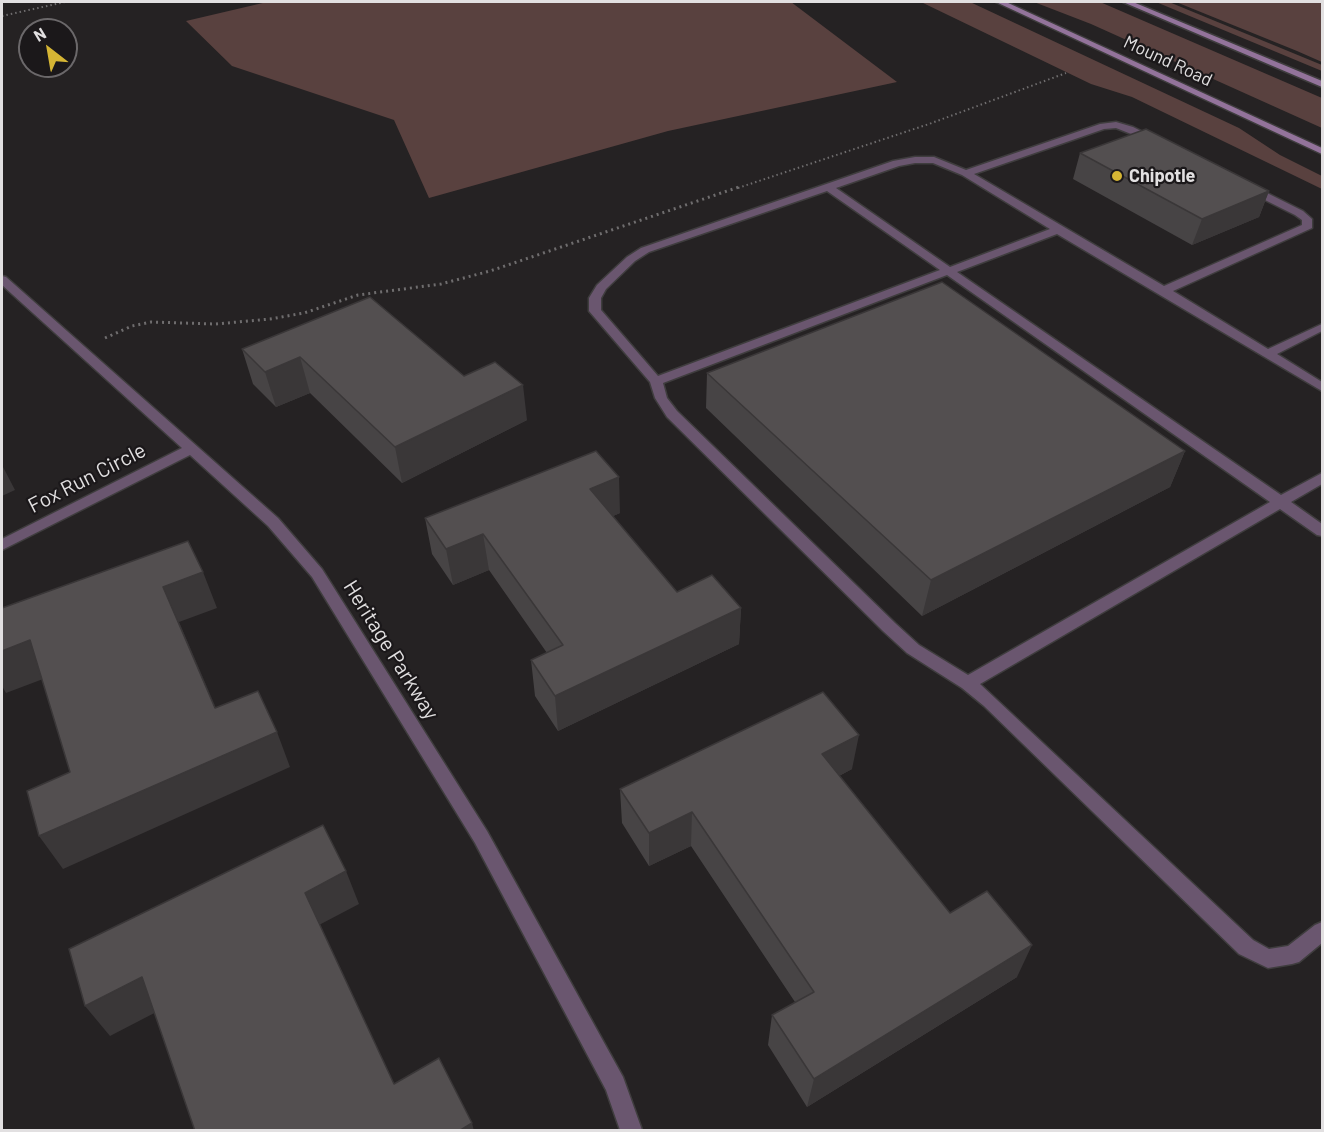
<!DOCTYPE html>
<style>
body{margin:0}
#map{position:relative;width:1324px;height:1132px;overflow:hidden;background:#252223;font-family:Barlow,sans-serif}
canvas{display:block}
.frame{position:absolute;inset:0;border:3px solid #e2e0e1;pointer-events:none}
.north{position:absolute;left:18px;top:18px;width:60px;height:60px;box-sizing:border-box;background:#1b181a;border:2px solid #6b686a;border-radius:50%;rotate:329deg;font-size:16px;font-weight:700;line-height:24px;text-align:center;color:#e2e0e1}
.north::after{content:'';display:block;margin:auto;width:21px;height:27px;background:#d5b534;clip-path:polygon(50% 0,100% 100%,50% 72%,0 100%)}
</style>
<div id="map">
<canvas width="1324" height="1132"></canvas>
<div class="frame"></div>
<div class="north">N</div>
</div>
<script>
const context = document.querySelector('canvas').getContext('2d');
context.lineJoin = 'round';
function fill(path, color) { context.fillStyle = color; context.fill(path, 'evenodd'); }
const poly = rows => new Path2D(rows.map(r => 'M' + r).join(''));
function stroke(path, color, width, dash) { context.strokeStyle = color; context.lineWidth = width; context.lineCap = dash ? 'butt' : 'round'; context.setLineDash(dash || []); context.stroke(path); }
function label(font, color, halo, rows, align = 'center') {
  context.font = font + ' Barlow,sans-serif'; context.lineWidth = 4.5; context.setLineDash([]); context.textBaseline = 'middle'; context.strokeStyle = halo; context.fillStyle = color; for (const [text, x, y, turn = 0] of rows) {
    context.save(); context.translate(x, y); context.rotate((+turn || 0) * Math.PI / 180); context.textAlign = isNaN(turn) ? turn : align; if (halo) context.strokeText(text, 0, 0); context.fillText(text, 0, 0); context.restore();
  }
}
const green = poly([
 [267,2,791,2,897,82,668,131,429,198,394,120,232,66,186,21],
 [921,2,970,2,1239,128,1280,155,1322,176,1322,189,1132,97,1091,84],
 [1034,2,1100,2,1322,98,1322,128,1091,24],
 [1156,2,1169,2,1322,65,1322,71],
 [1176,2,1322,2,1322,62,1297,51]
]);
const pathFar1 = poly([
 [2,16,65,2],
 [738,188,929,124,1066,73]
]);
const path = poly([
 [105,338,132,326,151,322,216,324,270,319,304,313,358,295,441,284,490,271,742,186]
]);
const service = poly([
 [1116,122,1133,127,1159,140,1154,143,1116,128,1104,129,974,174,1164,286,1302,225,1302,220,1295,215,1247,191,1247,187,1255,187,1303,211,1312,219,1312,228,1173,291,1268,349,1322,324,1322,331,1277,354,1322,382,1322,391,1057,234,957,272,1281,495,1322,473,1322,484,1291,502,1322,524,1322,536,1317,535,1280,509,980,684,1253,940,1269,949,1288,946,1315,925,1322,922,1322,943,1299,962,1292,964,1268,968,1239,954,984,706,962,688,907,653,883,631,667,417,655,398,650,382,589,311,589,298,597,285,627,257,641,248,893,161,915,157,934,157,966,170,1100,124,1116,122],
 [915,163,933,163,962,175,1050,229,950,267,836,188,899,166,915,163],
 [827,191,940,270,658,376,601,310,601,298,606,289,635,261,649,252,827,191],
 [947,275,1270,502,968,675,919,645,895,623,677,411,667,398,663,383,947,275]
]);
const minor = poly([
 [2,276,6,277,278,518,322,569,487,831,623,1077,642,1130,620,1130,606,1090,475,843,312,577,268,526,190,455,2,550,2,539,182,448,2,285,2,276]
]);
const secondary = poly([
 [996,2,1006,2,1322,148,1322,154,996,2],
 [1123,2,1133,2,1322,81,1322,87,1123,2]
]);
const wall = poly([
 [1080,153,1269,191,1259,217,1192,245,1073,179],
 [242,349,464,376,527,420,402,483,310,393,276,407,253,384],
 [707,373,1185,451,1170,487,922,616,706,408],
 [620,513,613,516,677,592,741,608,739,644,558,731,535,696,531,660,547,653,489,570,453,585,432,554,425,518],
 [852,769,839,776,950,913,1017,977,807,1107,768,1045,772,1015,795,1002,691,846,649,866,622,823,620,789]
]);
const shadedWall = poly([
 [1269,191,1259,217,1192,245,1202,219],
 [300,357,310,393,276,407,265,372],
 [523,385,527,420,402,483,395,447],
 [1185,451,1170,487,922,616,931,580],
 [2,465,15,490,2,496],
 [619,477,620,513,592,525,590,489],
 [483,534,489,570,453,585,446,549],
 [203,572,217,608,179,622,231,743,163,587],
 [741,608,739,644,558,731,555,696],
 [30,640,51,676,6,693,2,686,2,651],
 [277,732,290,767,63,869,39,836],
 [859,735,852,769,816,788,822,754],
 [692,812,691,846,649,866,649,833],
 [346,871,359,904,319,925,305,893],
 [1032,945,1017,977,807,1107,814,1079],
 [142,977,164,1008,110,1036,85,1006],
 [472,1123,474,1131,459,1131]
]);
const building = poly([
 [1146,129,1269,191,1202,219,1080,153,1146,129],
 [942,282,1185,451,931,580,707,373,942,282],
 [370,297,464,376,495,362,523,385,395,447,300,357,265,372,242,349,370,297],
 [596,451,619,477,590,489,677,592,712,575,741,608,555,696,531,660,563,645,483,534,446,549,425,518,596,451],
 [188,541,203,572,163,587,215,708,258,691,277,732,39,836,27,791,70,772,30,640,2,651,2,608,188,541],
 [823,692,859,735,822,754,950,913,987,891,1032,945,814,1079,772,1015,814,992,692,812,649,833,620,789,823,692],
 [323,825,346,871,305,893,394,1084,439,1058,472,1123,459,1131,195,1131,142,977,85,1006,69,949,323,825]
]);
const markers = [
 [1117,176,6,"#d5b534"]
];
const farStreetnames = [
 ["Mound Road",1168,61,25]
];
const farPoinames = [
 ["Chipotle",1129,176]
];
const streetNames = [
 ["Fox Run Circle",87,478,-27],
 ["Heritage Parkway",391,650,58]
];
fill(green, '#59413f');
stroke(service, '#3f3d3e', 3);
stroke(minor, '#3f3d3e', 3);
stroke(secondary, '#3f3d3e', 3);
stroke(pathFar1, '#6f6d6e', 2, [1.5, 3]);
stroke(path, '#6f6d6e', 3, [2, 4]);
fill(service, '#6a566f');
fill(minor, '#6a566f');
fill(secondary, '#93739b');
fill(wall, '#474445');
fill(shadedWall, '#3a3738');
fill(building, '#534f50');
stroke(building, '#3a3738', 1.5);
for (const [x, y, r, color] of markers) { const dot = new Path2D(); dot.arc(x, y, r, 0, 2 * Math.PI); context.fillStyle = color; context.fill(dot); stroke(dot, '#1b181a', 2); }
label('18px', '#e2e0e1', '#1b181a', farStreetnames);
label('bold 18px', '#e2e0e1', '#1b181a', farPoinames, 'left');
label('21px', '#e2e0e1', '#1b181a', streetNames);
</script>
